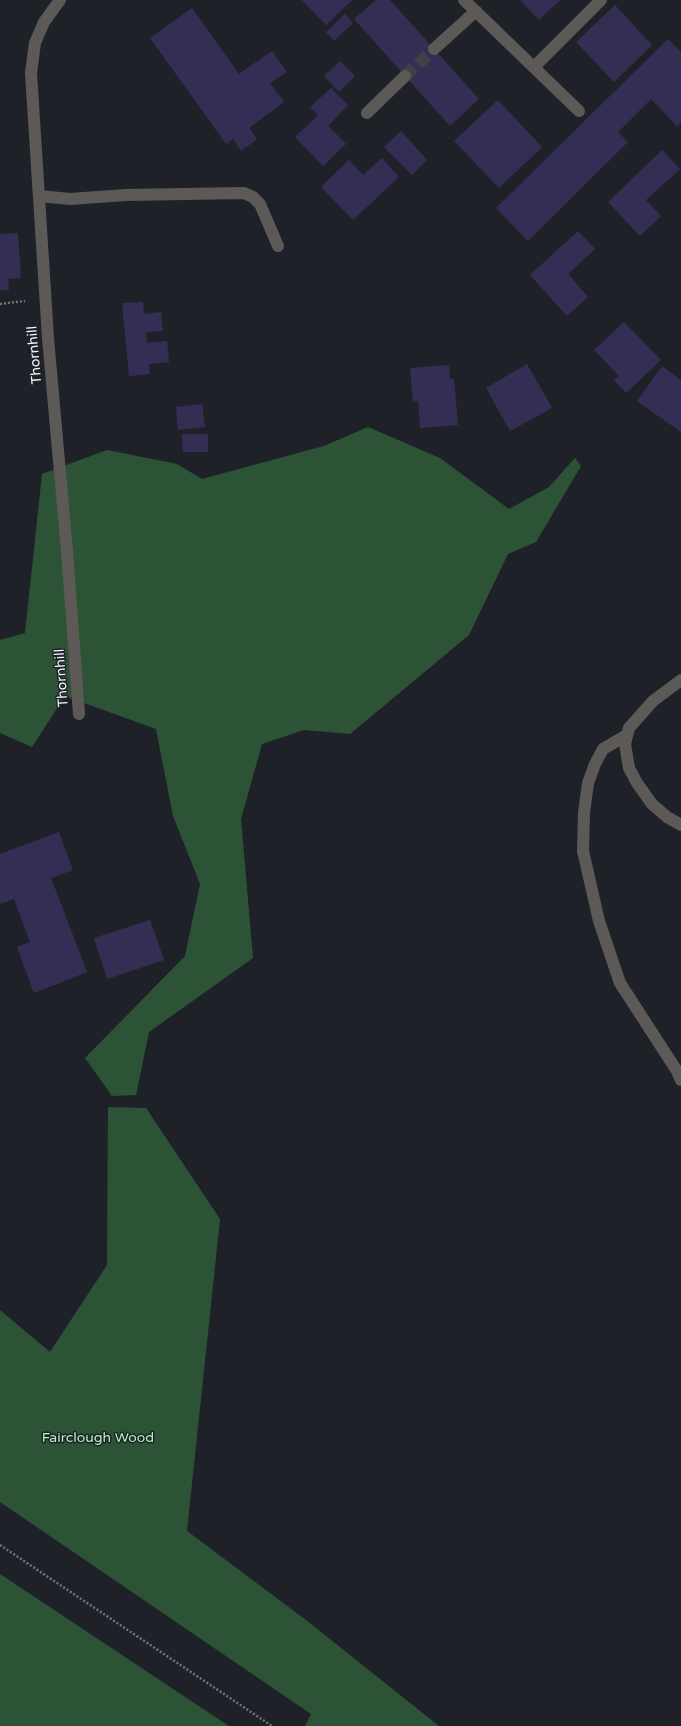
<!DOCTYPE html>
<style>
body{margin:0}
canvas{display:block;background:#1e2228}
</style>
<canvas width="681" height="1726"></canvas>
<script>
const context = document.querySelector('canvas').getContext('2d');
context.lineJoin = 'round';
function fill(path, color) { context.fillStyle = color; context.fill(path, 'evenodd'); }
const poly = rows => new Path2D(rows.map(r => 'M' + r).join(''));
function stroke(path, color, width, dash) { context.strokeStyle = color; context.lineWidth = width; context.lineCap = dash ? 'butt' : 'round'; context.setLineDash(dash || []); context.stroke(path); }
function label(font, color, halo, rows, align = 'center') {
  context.font = font + ' "Varela Round",sans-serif'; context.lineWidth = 3; context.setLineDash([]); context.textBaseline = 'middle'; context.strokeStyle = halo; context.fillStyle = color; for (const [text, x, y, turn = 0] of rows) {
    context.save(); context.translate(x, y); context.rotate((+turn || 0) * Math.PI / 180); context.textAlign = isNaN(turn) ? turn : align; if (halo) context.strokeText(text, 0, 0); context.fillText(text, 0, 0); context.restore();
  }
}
const forest = poly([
 [368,427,440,458,509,509,549,487,575,458,581,466,536,542,508,554,469,635,350,734,304,730,262,744,241,819,253,958,149,1032,136,1095,112,1096,85,1058,185,956,200,884,173,816,156,729,65,696,32,747,0,733,0,640,25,633,42,474,107,450,177,464,202,479,324,446],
 [108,1107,146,1108,220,1219,187,1531,306,1620,439,1726,305,1726,311,1714,0,1502,0,1310,50,1352,107,1265],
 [0,1574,229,1726,0,1726]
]);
const building = poly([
 [302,0,352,0,326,25],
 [376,0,390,0,479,99,450,126,354,19],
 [520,0,560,0,539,20],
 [615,5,652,45,614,82,576,42],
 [192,8,239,74,272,51,287,72,270,83,284,102,249,128,257,139,241,151,233,139,226,144,150,38],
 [345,14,353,23,334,41,326,32],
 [668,39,681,52,681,122,677,126,651,99,618,132,628,142,528,241,496,208],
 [340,61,355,76,339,92,324,76],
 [331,88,348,105,328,126,346,144,323,166,295,137,318,115,310,107],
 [498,100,542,147,499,188,454,141],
 [401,131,427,160,412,175,384,147],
 [662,150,680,169,646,200,661,216,640,236,608,202],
 [382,158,399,177,353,220,321,187,349,160,363,175],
 [578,231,595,249,568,274,588,297,567,316,530,275],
 [18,233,21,278,8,279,9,290,0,290,0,234],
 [143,302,144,314,161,312,163,331,146,332,147,343,167,341,169,362,149,364,150,374,129,376,122,303],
 [624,322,661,360,626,393,614,380,619,376,594,350],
 [527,364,552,408,510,431,486,388],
 [449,365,450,379,454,379,458,425,420,428,418,401,413,402,410,368],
 [662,366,681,380,681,432,637,401],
 [202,404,205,427,178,430,176,407],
 [182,434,208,434,208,452,183,452],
 [59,832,73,870,51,878,87,972,34,993,17,947,30,942,14,899,0,904,0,854],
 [150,920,164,960,107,979,94,938]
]);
const minorTunnel = poly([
 [405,76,434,49]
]);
const path = poly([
 [0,304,25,301],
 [0,1545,272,1726]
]);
const minor = poly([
 [60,0,44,22,35,43,31,73,48,338,67,551,79,714],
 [464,0,579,111],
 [434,49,476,11],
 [534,67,601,0],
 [367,113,405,76],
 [39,196,70,199,126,195,244,193,253,197,260,204,278,246],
 [681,680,653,701,629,728,625,744,629,768,637,783,652,804,667,817,681,825],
 [627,735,603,749,595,764,588,783,584,813,583,851,599,921,620,983,677,1071,681,1080]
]);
const streetNames = [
 ["Thornhill",35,355,-95],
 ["Thornhill",62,678,-94]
];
const parkNames = [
 ["Fairclough Wood",98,1438]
];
fill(forest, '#2d5336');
fill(building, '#352e54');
stroke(minorTunnel, '#3e4247', 12, [12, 6]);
stroke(path, '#71757a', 2.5, [2, 2]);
stroke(minor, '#5d5957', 12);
label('14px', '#f2f5f9', '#1e2228', streetNames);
label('14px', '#b2f3bf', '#1e2228', parkNames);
</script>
